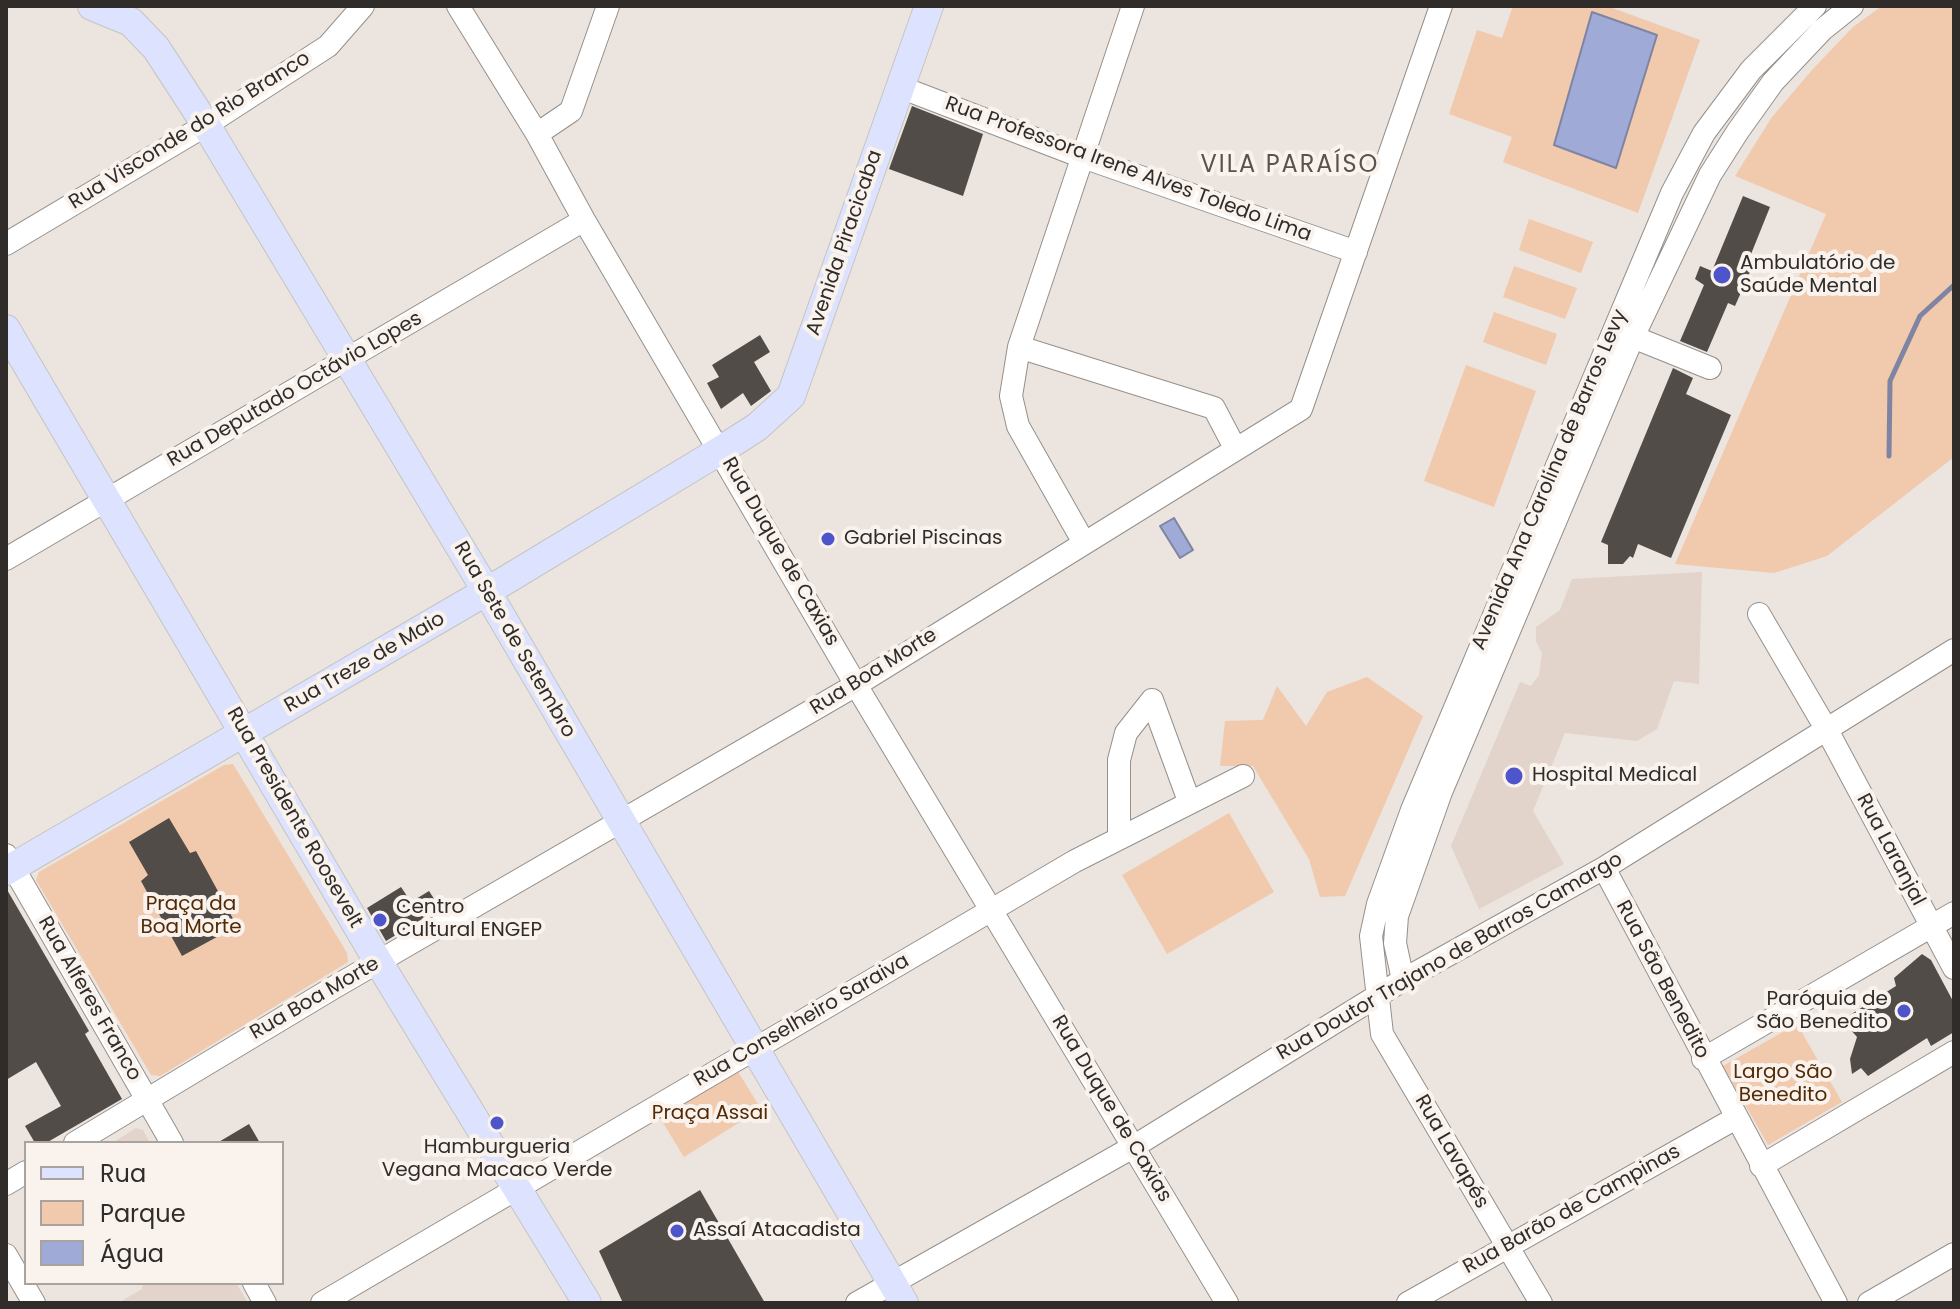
<!DOCTYPE html>
<meta charset="utf-8">
<style>
body{margin:0}
#map{position:relative;width:1960px;height:1309px;overflow:hidden;background:#ebe4df;font-family:Poppins,sans-serif}
canvas{display:block}
.frame{position:absolute;inset:0;border:8px solid #2f2c2a;pointer-events:none}
.legend{position:absolute;left:24px;top:1141px;width:260px;height:144px;box-sizing:border-box;background:#f9f2ed;border:2px solid #a8a39f;margin:0;padding:10px 14px;list-style:none;font-size:24px;color:#2f2c2a}
.legend li{display:flex;align-items:center;gap:16px;height:40px}
.legend b{width:40px;border:2px solid #a8a39f}
</style>
<div id="map">
<canvas width="1960" height="1309"></canvas>
<div class="frame"></div>
<ul class="legend">
<li><b style="height:10px;background:#dde3fe"></b>Rua</li>
<li><b style="height:22px;background:#f1c9ac"></b>Parque</li>
<li><b style="height:22px;background:#a0aad6"></b>Água</li>
</ul>
</div>
<script>
const context = document.querySelector('canvas').getContext('2d');
context.lineJoin = 'round';
function fill(path, color) { context.fillStyle = color; context.fill(path, 'evenodd'); }
const poly = rows => new Path2D(rows.map(r => 'M' + r).join(''));
function stroke(path, color, width, dash) { context.strokeStyle = color; context.lineWidth = width; context.lineCap = dash ? 'butt' : 'round'; context.setLineDash(dash || []); context.stroke(path); }
function label(font, color, halo, rows, align = 'center') {
  context.font = font + ' Poppins,sans-serif'; context.lineWidth = 8; context.setLineDash([]); context.textBaseline = 'middle'; context.strokeStyle = halo; context.fillStyle = color; for (const [text, x, y, turn = 0] of rows) {
    context.save(); context.translate(x, y); context.rotate((+turn || 0) * Math.PI / 180); context.textAlign = isNaN(turn) ? turn : align; if (halo) context.strokeText(text, 0, 0); context.fillText(text, 0, 0); context.restore();
  }
}
const built = poly([
 [1702,572,1699,684,1674,681,1657,729,1637,741,1565,733,1533,811,1564,864,1479,909,1451,846,1520,682,1531,686,1539,675,1542,653,1536,641,1536,627,1560,610,1572,579],
 [136,1128,143,1130,150,1143,112,1143],
 [143,1283,236,1283,248,1303,118,1303,142,1289]
]);
const green = poly([
 [1513,6,1607,6,1700,40,1638,213,1503,162,1512,137,1449,114,1477,30,1502,38],
 [1882,6,1954,6,1954,457,1827,556,1774,573,1675,564,1826,214,1735,176,1772,117,1812,70,1853,27],
 [1529,219,1593,242,1581,273,1519,250],
 [1514,266,1577,288,1565,319,1503,297],
 [1494,312,1557,334,1546,365,1483,342],
 [1466,365,1536,391,1494,507,1424,481],
 [1367,677,1423,716,1345,896,1320,897,1309,859,1253,766,1220,766,1225,721,1263,720,1277,686,1306,726,1327,692],
 [233,764,347,953,348,962,160,1076,151,1075,36,880,39,872,224,765],
 [1229,813,1274,892,1167,954,1122,875],
 [1797,1024,1842,1102,1768,1145,1723,1066],
 [737,1070,761,1109,684,1157,660,1118]
]);
const water = poly([
 [1592,12,1657,35,1616,168,1554,145,1592,12],
 [1174,518,1193,550,1180,558,1160,526,1174,518]
]);
const stream = poly([
 [1889,456,1890,381,1920,316,1954,285]
]);
const building = poly([
 [912,106,983,134,963,196,889,169],
 [1743,196,1770,207,1745,269,1750,272,1735,306,1728,303,1707,352,1680,341,1704,285,1695,279,1700,266,1712,271],
 [760,335,770,352,754,362,771,391,751,406,743,393,721,409,707,383,719,377,712,365],
 [1673,368,1693,378,1686,394,1731,415,1671,558,1638,544,1633,558,1630,556,1623,564,1608,564,1608,545,1601,542],
 [169,818,190,853,196,851,237,926,182,956,141,881,148,875,129,842],
 [401,887,411,902,429,891,440,908,386,941,367,908],
 [6,888,89,1031,85,1034,122,1099,46,1143,35,1143,25,1126,61,1106,36,1062,6,1080],
 [1922,954,1931,960,1954,1003,1954,1032,1931,1046,1927,1038,1868,1076,1861,1068,1852,1074,1850,1059,1857,1037,1842,1020,1896,986,1894,978],
 [249,1124,260,1143,217,1143],
 [700,1190,765,1303,623,1303,599,1251]
]);
const minor = poly([
 [458,6,537,134,584,220,856,685,1227,1303],
 [900,87,1080,156,1356,252],
 [537,134,571,111,608,6],
 [6,244,206,125,328,46,363,6],
 [1633,337,1710,368],
 [1019,347,1214,408,1235,448],
 [1083,541,1018,426,1011,396,1019,347,1133,6],
 [6,559,584,220],
 [1759,614,1828,732,1954,968],
 [1152,700,1189,801],
 [1119,836,1119,760,1126,733,1152,700],
 [6,855,172,1143],
 [1604,868,1836,1303],
 [1403,980,1395,943,1397,916,1441,792,1633,337,1710,175,1738,131,1773,82,1822,30,1852,6],
 [1703,1059,1954,913],
 [75,1143,333,988,856,685,1301,409,1441,6],
 [1761,1166,1954,1052],
 [6,1184,26,1172],
 [6,1255,34,1303],
 [254,1283,265,1303],
 [322,1303,1075,861,1243,776],
 [857,1303,1133,1147,1403,980,1604,868,1954,650],
 [1408,1303,1736,1118],
 [1541,1303,1382,1034,1371,936,1378,904,1412,810,1672,193,1704,133,1751,70,1815,6],
 [1869,1303,1954,1254]
]);
const major = poly([
 [92,6,131,22,156,48,206,125,487,592,904,1303],
 [6,329,379,963,587,1303],
 [6,871,506,580,721,450,757,427,791,396,929,6]
]);
const markers = [
 [1722,275,10,"#4e55cb"],
 [828,539,8,"#4e55cb"],
 [1514,776,10,"#4e55cb"],
 [380,920,8,"#4e55cb"],
 [1904,1011,8,"#4e55cb"],
 [497,1123,8,"#4e55cb"],
 [677,1231,8,"#4e55cb"]
];
const streetNames = [
 ["Rua Visconde do Rio Branco",190,131,-32],
 ["Rua Professora Irene Alves Toledo Lima",1128,170,20],
 ["Avenida Piracicaba",845,243,-71],
 ["Rua Deputado Octávio Lopes",295,390,-30],
 ["Avenida Ana Carolina de Barros Levy",1550,480,-67],
 ["Rua Duque de Caxias",780,552,60],
 ["Rua Sete de Setembro",514,640,60],
 ["Rua Treze de Maio",365,663,-30],
 ["Rua Boa Morte",874,672,-32],
 ["Rua Presidente Roosevelt",294,818,60],
 ["Rua Laranjal",1890,850,62],
 ["Rua Doutor Trajano de Barros Camargo",1450,957,-30],
 ["Rua São Benedito",1662,980,62],
 ["Rua Alferes Franco",89,999,60],
 ["Rua Boa Morte",315,999,-30],
 ["Rua Conselheiro Saraiva",802,1021,-30],
 ["Rua Duque de Caxias",1111,1109,59],
 ["Rua Lavapés",1451,1152,60],
 ["Rua Barão de Campinas",1572,1210,-29]
];
const poiNames = [
 ["Ambulatório de",1740,264],
 ["Saúde Mental",1740,287],
 ["Gabriel Piscinas",844,539],
 ["Hospital Medical",1532,776],
 ["Centro",396,908],
 ["Cultural ENGEP",396,931],
 ["Paróquia de",1888,1000,"right"],
 ["São Benedito",1888,1023,"right"],
 ["Hamburgueria",497,1148,"center"],
 ["Vegana Macaco Verde",497,1171,"center"],
 ["Assaí Atacadista",693,1231]
];
const parkNames = [
 ["Praça da",191,905],
 ["Boa Morte",191,928],
 ["Largo São",1783,1073],
 ["Benedito",1783,1096],
 ["Praça Assai",710,1114]
];
const quarterNames = [
 ["VILA PARAÍSO",1290,166]
];
fill(built, '#e2d4cb');
fill(green, '#f1c9ac');
fill(water, '#a0aad6');
stroke(water, '#7e84a2', 2);
stroke(stream, '#7e84a2', 5);
fill(building, '#524c48');
stroke(minor, '#96908b', 24);
stroke(major, '#c5c4c3', 30);
stroke(minor, '#fff', 22);
stroke(major, '#dde3fe', 28);
for (const [x, y, r, color] of markers) { const dot = new Path2D(); dot.arc(x, y, r, 0, 2 * Math.PI); context.fillStyle = color; context.fill(dot); stroke(dot, '#f9f2ed', 3); }
label('20px', '#2f2c2a', '#f9f2ed', streetNames);
label('20px', '#2f2c2a', '#f9f2ed', poiNames, 'left');
label('20px', '#532a04', '#f9f2ed', parkNames);
context.letterSpacing = '2px';
label('24px', '#59534f', '#f9f2ed', quarterNames);
context.letterSpacing = '0px';
</script>
